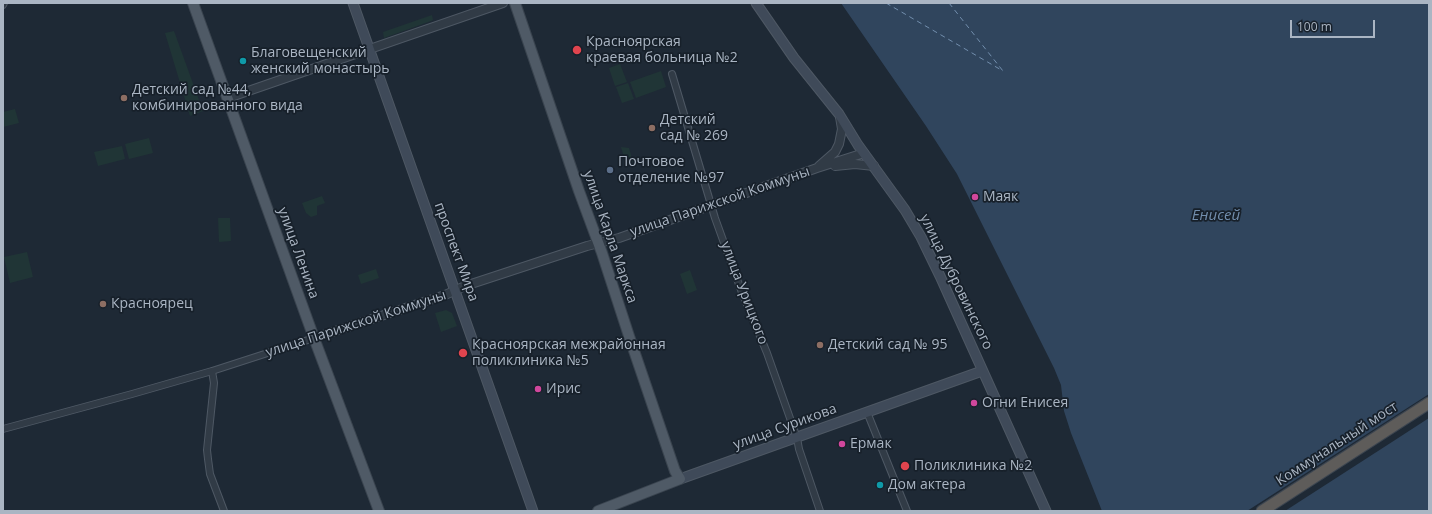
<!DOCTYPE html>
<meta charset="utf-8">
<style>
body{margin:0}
#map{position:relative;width:1432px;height:514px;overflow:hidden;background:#1e2935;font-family:"Open Sans",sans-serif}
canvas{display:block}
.frame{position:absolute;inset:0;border:4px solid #aab5c3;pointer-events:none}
.scale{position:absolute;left:1290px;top:20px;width:85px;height:18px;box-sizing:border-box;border:2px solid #aab5c3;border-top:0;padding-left:5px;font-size:12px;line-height:14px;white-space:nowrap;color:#aab5c3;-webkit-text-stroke:3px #17202a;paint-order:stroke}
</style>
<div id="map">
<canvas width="1432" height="514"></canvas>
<div class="frame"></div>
<div class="scale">100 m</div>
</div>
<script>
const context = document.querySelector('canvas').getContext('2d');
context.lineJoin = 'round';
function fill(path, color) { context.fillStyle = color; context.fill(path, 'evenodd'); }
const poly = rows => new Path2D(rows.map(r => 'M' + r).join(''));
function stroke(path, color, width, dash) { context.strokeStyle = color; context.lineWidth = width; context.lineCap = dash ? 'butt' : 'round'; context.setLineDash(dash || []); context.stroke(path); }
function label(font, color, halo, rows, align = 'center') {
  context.font = font + ' "Open Sans",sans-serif'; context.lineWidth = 3.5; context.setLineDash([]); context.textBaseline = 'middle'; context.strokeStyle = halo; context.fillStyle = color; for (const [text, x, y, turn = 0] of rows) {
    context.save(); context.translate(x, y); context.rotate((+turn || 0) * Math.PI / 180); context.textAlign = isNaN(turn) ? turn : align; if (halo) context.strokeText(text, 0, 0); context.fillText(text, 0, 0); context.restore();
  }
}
const green = poly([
 [432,15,433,20,431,21,384,38,383,32],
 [174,31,203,111,190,116,165,33],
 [620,64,627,82,615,86,609,68],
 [661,71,666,87,636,98,630,82],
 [628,83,634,99,622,103,616,87],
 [15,109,19,123,3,127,3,112],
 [149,138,153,153,129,159,125,144],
 [122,146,125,159,98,166,94,152],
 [621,147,629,148,633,162,626,164],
 [322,196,325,203,317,206,317,215,311,217,306,213,302,203],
 [218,218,230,218,231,241,219,242],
 [27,252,33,277,10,283,4,257],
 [376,269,379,278,361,284,358,275],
 [690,270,697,290,687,294,680,274],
 [446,310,452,313,457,326,441,332,435,313]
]);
const water = poly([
 [841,3,1429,3,1429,511,1102,511,1071,433,1064,411,1061,385,1054,368,957,174,926,126]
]);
const pier = poly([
 [1429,394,1429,418,1392,442,1285,511,1247,511]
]);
const ferry = poly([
 [886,3,1003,71],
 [949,3,1003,71]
]);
const minor = poly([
 [3,5,4,3],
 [672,74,715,218,741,290,767,353,797,438,799,449,820,511],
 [212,371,214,383,207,450,208,459,210,474,224,511],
 [867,412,907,511],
 [3,429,132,394,212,371,314,338]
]);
const tertiary = poly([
 [228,98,503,3],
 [819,166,835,152,839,144,842,129,840,117],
 [835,166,855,164,874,166],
 [314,338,445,295,465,286,587,246,619,238,817,168,864,153]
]);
const secondary = poly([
 [353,3,533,511],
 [756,3,794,58,839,114,858,145,905,210,921,237,940,276,1046,511],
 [680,479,982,371]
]);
const primary = poly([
 [193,3,314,338,379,511],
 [515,3,579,191,602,253,629,336,675,471,680,479,598,511]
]);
const trunk = poly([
 [1262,511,1429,403]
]);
const markers = [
 [577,50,5,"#e0444e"],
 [243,61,4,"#0f9aa8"],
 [124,98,4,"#8d6e63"],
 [652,128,4,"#8d6e63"],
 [610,170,4,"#5c6f8a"],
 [975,197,4,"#d1479c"],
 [103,304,4,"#8d6e63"],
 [820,345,4,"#8d6e63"],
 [463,353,5,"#e0444e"],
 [538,389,4,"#d1479c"],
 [974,403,4,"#d1479c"],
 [842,444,4,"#d1479c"],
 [905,466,5,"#e0444e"],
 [880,485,4,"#0f9aa8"]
];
const poiNames = [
 ["Красноярская",586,42],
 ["краевая больница №2",586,58],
 ["Благовещенский",251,53],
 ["женский монастырь",251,69],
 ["Детский сад №44,",132,90],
 ["комбинированного вида",132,106],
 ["Детский",660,120],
 ["сад № 269",660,136],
 ["Почтовое",618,162],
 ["отделение №97",618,178],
 ["Маяк",983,197],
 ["Красноярец",111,304],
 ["Красноярская межрайонная",472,345],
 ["поликлиника №5",472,361],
 ["Детский сад № 95",828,345],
 ["Ирис",546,389],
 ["Огни Енисея",982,403],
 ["Ермак",850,444],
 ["Поликлиника №2",914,466],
 ["Дом актера",888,485]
];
const streetNames = [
 ["улица Парижской Коммуны",720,202,-19],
 ["улица Карла Маркса",610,237,71],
 ["проспект Мира",456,252,70],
 ["улица Ленина",298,253,70],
 ["улица Дубровинского",956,282,64],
 ["улица Урицкого",744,293,69],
 ["улица Парижской Коммуны",356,324,-18],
 ["улица Сурикова",785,427,-20],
 ["Коммунальный мост",1337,444,-33]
];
const waterNames = [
 ["Енисей",1216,216]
];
fill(green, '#203536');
fill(water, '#30455d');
fill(pier, '#1e2935');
stroke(ferry, '#728ead', 1, [5, 4]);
stroke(minor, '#4e5864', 8);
stroke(tertiary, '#4e5864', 10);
stroke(secondary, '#4e5864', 11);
stroke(primary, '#3a444f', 12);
stroke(trunk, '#3c4550', 13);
stroke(minor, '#313b46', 6);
stroke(tertiary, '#313b46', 8);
stroke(secondary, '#3f4a59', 9);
stroke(primary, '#4f5a66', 10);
stroke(trunk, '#5e5c5a', 11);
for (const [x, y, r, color] of markers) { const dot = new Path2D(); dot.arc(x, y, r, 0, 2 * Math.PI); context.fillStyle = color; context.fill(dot); stroke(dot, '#17202a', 1.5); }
label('14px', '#aab5c3', '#17202a', poiNames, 'left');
label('14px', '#aab5c3', '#17202a', streetNames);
label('italic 15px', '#728ead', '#17202a', waterNames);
</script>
